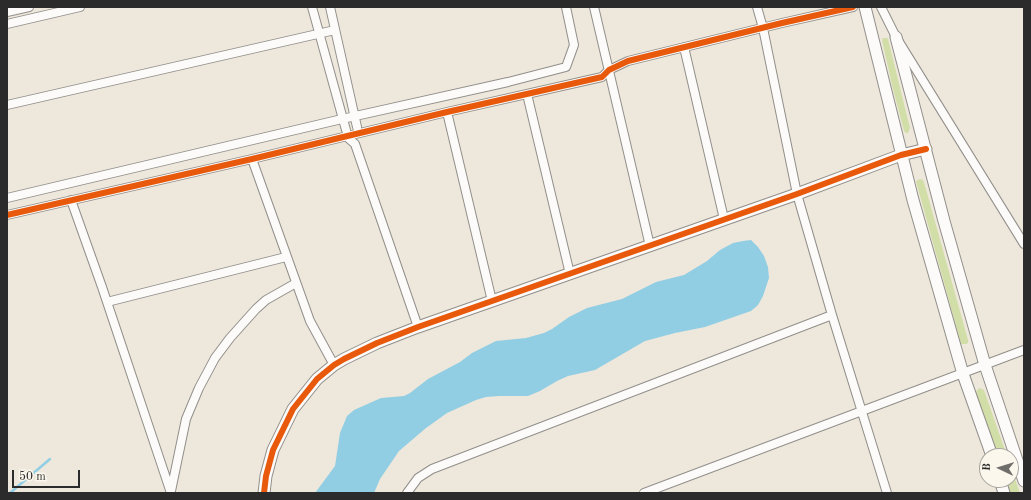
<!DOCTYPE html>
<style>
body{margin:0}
#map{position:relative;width:1031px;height:500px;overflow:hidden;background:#ede7dc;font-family:"Old Standard TT",serif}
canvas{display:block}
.frame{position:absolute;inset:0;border:8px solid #2b2b2b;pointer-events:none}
.north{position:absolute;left:979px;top:448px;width:40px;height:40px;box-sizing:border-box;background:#fbf7ec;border:1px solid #a8a59f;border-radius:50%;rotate:274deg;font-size:11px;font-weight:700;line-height:16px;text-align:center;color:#2b2b2b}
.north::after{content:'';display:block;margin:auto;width:14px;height:18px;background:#6f6d69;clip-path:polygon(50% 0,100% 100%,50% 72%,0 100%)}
.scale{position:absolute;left:12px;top:470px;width:68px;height:18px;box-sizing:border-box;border:2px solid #2b2b2b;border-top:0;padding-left:5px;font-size:12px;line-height:14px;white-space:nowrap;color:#2b2b2b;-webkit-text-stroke:3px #fbf7ec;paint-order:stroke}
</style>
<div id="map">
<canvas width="1031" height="500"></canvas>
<div class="frame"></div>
<div class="north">B</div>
<div class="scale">50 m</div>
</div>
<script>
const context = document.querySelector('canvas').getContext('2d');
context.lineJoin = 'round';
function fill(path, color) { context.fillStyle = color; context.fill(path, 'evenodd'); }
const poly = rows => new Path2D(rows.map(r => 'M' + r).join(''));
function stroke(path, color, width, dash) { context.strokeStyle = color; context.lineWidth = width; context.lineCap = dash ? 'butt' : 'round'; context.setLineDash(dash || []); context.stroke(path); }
const green = poly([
 [883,38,887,38,888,39,910,128,908,133,906,133,904,131,892,85,882,40],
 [920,179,923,180,924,182,968,340,968,343,966,344,961,344,917,185,916,181],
 [980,388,984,390,1007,456,997,456,977,396,976,392,978,389],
 [1011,468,1020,493,1010,493,1005,480,1011,480]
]);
const water = poly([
 [751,240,758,247,764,256,768,267,769,278,763,296,758,305,751,311,705,327,675,333,645,341,595,370,568,376,557,381,540,391,528,396,499,396,486,397,476,400,447,413,426,428,399,451,380,479,374,493,315,493,335,466,340,433,347,416,354,410,381,398,404,396,410,393,428,379,460,362,472,353,496,341,526,338,544,333,552,329,569,317,587,308,622,299,656,282,684,275,707,261,720,250,733,243,743,241]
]);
const stream = poly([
 [10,493,50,459]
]);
const street = poly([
 [312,7,346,130],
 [330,7,357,127],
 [594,7,650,246],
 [757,7,763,28,797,194,832,315,887,493],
 [881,7,896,37,1024,244],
 [7,12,29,7],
 [7,24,80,7],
 [684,47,724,219],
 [527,94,570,274],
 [7,105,335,30],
 [447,112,492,301],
 [347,137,355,144,418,327],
 [252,159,310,321,334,365],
 [7,198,342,119,508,82,566,67,574,45,566,7],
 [71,200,102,287,171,493],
 [7,215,252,159,447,112,602,77,609,70,628,61,782,23,853,7],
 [107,302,286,257],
 [171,491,186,419,199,388,215,358,230,338,256,309,266,300,296,283],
 [407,493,418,478,432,469,832,315],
 [644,493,1024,350]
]);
const secondary = poly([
 [865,7,913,200,963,374,992,456],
 [896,37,944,221,985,365,1024,481],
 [1000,480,1004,493],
 [264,493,266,476,273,450,293,409,317,379,334,365,344,359,377,343,418,327,797,194,901,155,926,149]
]);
const cycleway = poly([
 [7,215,252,159,447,112,602,77,609,70,628,61,782,23,853,7],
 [264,493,266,476,273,450,293,409,317,379,334,365,344,359,377,343,418,327,797,194,901,155,926,149]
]);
fill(green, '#d2dea7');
fill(water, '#91cee3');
stroke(stream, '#91cee3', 2.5);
stroke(street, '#928f8a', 10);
stroke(secondary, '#928f8a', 13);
stroke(street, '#fcfbfa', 8);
stroke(secondary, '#fcfbfa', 11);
stroke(cycleway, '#e8590c', 6);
</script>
